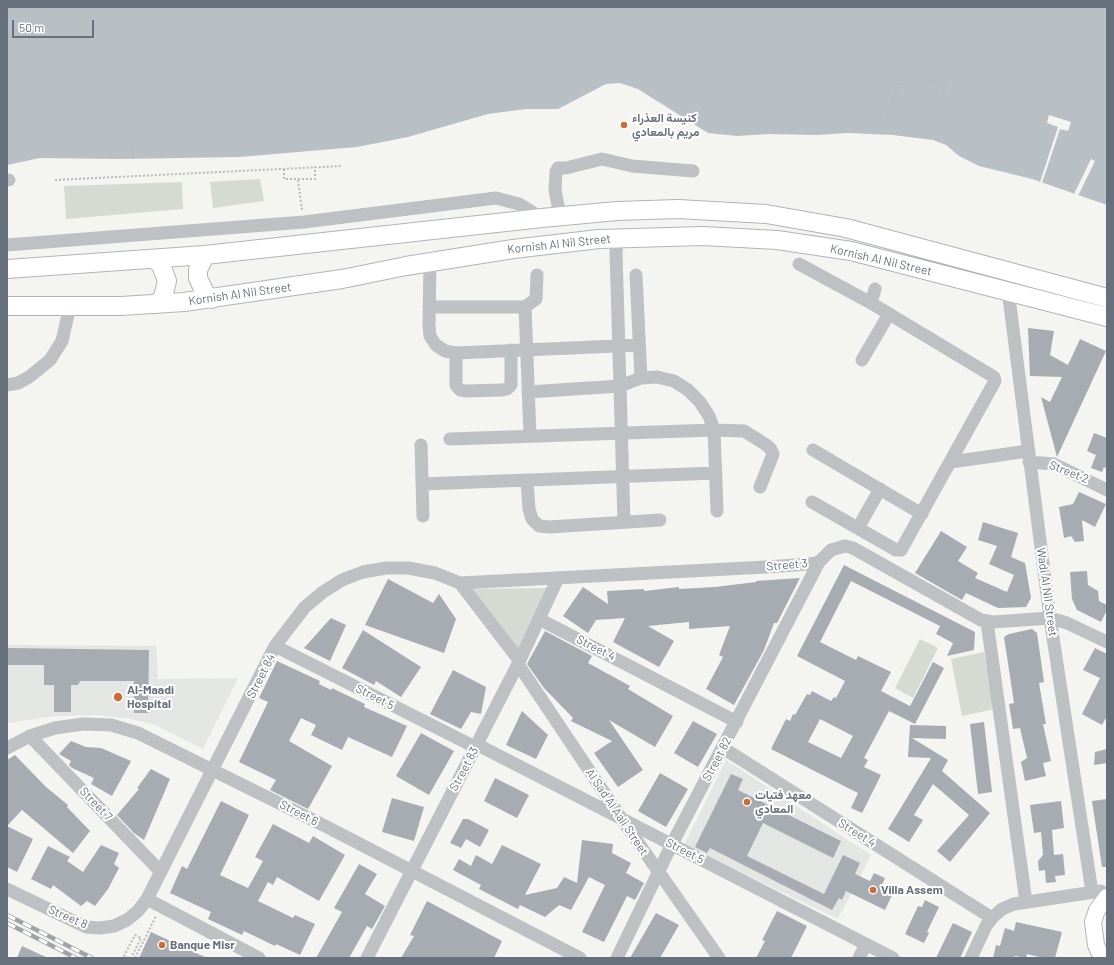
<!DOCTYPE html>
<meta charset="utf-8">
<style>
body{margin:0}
#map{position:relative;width:1114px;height:965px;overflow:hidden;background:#f4f4f1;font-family:Barlow,sans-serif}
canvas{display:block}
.frame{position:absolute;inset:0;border:8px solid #67717e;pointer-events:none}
.scale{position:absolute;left:12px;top:20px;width:82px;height:18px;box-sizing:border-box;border:2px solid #67717e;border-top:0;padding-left:5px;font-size:12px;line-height:14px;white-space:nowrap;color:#67717e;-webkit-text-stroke:3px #fff;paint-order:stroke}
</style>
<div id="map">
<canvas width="1114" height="965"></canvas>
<div class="frame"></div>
<div class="scale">50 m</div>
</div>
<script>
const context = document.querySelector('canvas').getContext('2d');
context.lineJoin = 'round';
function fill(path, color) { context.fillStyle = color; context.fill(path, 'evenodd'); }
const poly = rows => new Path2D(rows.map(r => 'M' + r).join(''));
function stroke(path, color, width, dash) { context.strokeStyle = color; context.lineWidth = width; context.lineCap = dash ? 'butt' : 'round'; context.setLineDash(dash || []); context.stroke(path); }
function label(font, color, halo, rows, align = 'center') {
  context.font = font + ' Barlow,Vazirmatn,sans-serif'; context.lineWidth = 4; context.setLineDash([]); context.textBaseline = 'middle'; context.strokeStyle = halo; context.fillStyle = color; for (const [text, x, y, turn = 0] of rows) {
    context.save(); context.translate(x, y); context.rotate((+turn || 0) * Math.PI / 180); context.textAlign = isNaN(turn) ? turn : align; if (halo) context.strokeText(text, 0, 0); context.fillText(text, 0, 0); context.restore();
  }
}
const built = poly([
 [7,645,156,646,158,679,238,678,203,749,153,724,126,718,97,715,56,716,7,723],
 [726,760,871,855,838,919,684,845]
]);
const green = poly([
 [260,179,264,201,213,208,210,182],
 [182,182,183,209,66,219,64,186],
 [547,588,518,649,472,589],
 [920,639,938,648,913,698,895,688],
 [984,652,995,709,962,716,951,659]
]);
const water = poly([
 [7,7,1107,7,1107,205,1032,179,979,166,959,156,946,145,933,140,893,135,848,133,817,135,769,134,737,136,708,133,638,89,620,83,606,84,558,109,526,109,488,114,408,137,357,147,239,157,118,159,40,158,7,165]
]);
const pier = poly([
 [1049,115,1071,122,1068,131,1060,129,1042,183,1040,182,1058,127,1047,123],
 [1091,159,1095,161,1078,196,1074,194]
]);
const building = poly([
 [1028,328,1054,331,1050,355,1068,365,1080,339,1106,351,1057,457,1041,397,1050,402,1062,377,1030,376],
 [1094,433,1107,438,1107,469,1104,467,1102,472,1091,468,1096,455,1087,451],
 [1079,492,1106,504,1095,527,1082,520,1084,541,1075,542,1071,536,1064,538,1059,507,1073,504],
 [983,522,1018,533,1011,557,1025,563,1031,598,1026,607,998,608,966,593,962,600,915,573,941,531,967,547,958,561,978,573,975,578,1007,592,1014,575,989,564,997,546,978,540],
 [844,565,975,632,974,650,947,656,953,643,936,634,940,626,851,581,820,642,856,660,858,656,891,672,881,691,910,706,933,662,944,668,915,724,889,711,864,758,868,760,864,767,881,775,862,813,851,808,858,793,771,749,786,719,790,721,793,714,795,715,807,694,810,695,812,691,831,701,834,697,836,698,845,681,797,656],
 [820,719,853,736,841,758,808,742],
 [1087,571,1088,585,1098,591,1099,601,1107,605,1107,610,1101,622,1077,610,1072,599,1070,572],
 [800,578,777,623,774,623,764,650,734,705,706,689,723,657,719,655,730,626,689,629,689,622,648,626,674,641,659,667,613,642,625,618,596,620,588,633,563,616,583,587,608,604,607,591,644,589,644,591,679,587,679,589,715,587,756,582,756,581],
 [388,579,433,603,439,594,456,619,444,653,365,625],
 [331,618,346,625,330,661,304,648],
 [1032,629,1037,633,1044,682,1039,683,1046,724,1043,724,1051,761,1043,763,1046,776,1025,781,1021,762,1027,758,1020,728,1013,729,1009,704,1014,703,1004,637,1009,634],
 [363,630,421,667,401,697,376,681,374,685,342,668],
 [545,631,592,656,588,663,630,686,628,689,673,716,655,747,609,720,643,770,618,787,594,753,612,741,571,721,573,718,544,688,527,664],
 [7,648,149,650,148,713,134,713,134,681,80,681,78,685,71,685,71,712,54,712,54,685,44,685,44,665,7,665],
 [1095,648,1107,654,1107,716,1102,725,1082,714,1100,678,1083,670],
 [277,661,320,681,319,684,331,690,332,688,365,704,364,707,407,726,392,757,348,737,342,750,311,735,316,725,301,718,289,741,332,766,308,809,270,790,276,780,239,762,268,702,259,698],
 [453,670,486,687,481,714,471,712,461,729,430,714],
 [522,711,548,735,536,759,506,745],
 [693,721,717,734,698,767,674,753],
 [984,722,992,792,978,794,970,724],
 [910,725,946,726,946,739,912,738,948,760,942,771,990,813,950,862,937,851,969,815,933,784,914,815,923,820,909,842,888,829,931,758,908,757],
 [421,733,454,751,429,795,396,776],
 [71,741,86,747,101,748,131,761,112,796,91,784,94,778,72,768,69,765,71,761,59,754],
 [1107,749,1107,763,1094,765,1095,752],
 [15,755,46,787,68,805,67,807,90,831,73,853,22,810,7,826,33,839,17,872,7,867,7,760],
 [151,769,170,779,144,840,134,833,117,815,139,789,137,788],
 [660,773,688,789,666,827,638,811],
 [731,774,743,779,738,790,841,841,833,858,763,823,747,856,824,894,843,855,860,863,855,874,870,881,874,873,885,878,881,887,893,893,885,910,846,891,842,900,839,898,832,910,710,848,707,853,695,847],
 [495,778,529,795,517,818,484,801],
 [392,798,424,807,414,841,382,832],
 [1107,799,1107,867,1102,867,1092,801],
 [221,801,249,815,220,875,248,888,263,861,255,857,273,824,309,843,313,836,345,855,319,901,277,877,273,885,268,882,258,901,293,918,295,915,315,924,300,955,276,944,275,946,244,931,242,935,208,919,211,912,170,893,182,866,187,869],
 [1061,801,1064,828,1052,830,1054,855,1063,854,1065,875,1055,876,1056,882,1046,883,1045,870,1039,871,1038,861,1043,855,1041,832,1034,833,1030,805],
 [463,819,468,819,489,830,480,847,466,839,461,848,450,843],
 [582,840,613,844,612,853,631,863,626,873,644,883,635,900,627,896,604,942,582,932,605,885,589,877,571,910,559,905,545,917,520,905,518,909,479,889,481,885,453,870,459,859,471,866,476,855,492,864,502,845,541,864,525,895,557,888,564,877,577,883],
 [101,845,119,853,114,864,119,868,108,889,95,906,87,901,81,906,53,885,51,889,31,879,48,846,70,857,67,861,83,872],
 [359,864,377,874,365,894,385,906,372,929,367,926,349,958,316,958,342,912,334,908],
 [925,900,939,907,927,932,929,933,924,943,905,934,918,906,922,907],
 [427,901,502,941,494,958,401,958,414,936,410,935],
 [777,911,807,926,791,958,756,958,765,941,762,940],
 [656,913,679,925,660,958,630,958],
 [1016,922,1062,932,1055,958,1043,958,1027,954,1026,958,1015,956,1014,958,993,958,996,945,1000,946,1005,928,1014,931],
 [953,923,972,932,960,958,936,958],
 [151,932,207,958,139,958],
 [22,946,48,958,17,958]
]);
const path = poly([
 [919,78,946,84,943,95],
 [881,134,903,74,917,77],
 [291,146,292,151],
 [132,149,133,159],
 [284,169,284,179,315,179,315,167],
 [55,180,342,166],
 [298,180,302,210],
 [128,958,124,956,135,935,141,938,131,958],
 [135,958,156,916]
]);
const minor = poly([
 [7,180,9,180],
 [560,216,555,190,556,172,558,168,566,168,602,159,632,166,693,171],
 [618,238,616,252,624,522],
 [7,245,304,222,496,198,519,204,542,218],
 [430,262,429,325,430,336,436,345,445,351,456,353,639,345],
 [799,264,871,303,994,377,995,381,901,550,896,550,812,502],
 [636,275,641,378],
 [1008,290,1050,618,1092,892],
 [871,303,875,289],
 [429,307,525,307,536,299,537,275],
 [525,307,530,436],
 [456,353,456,385,460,390,465,391,502,390,507,389,511,385,511,350],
 [862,360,889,314],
 [7,385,18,383,29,377,50,360,62,341,70,306],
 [528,392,620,386,641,378,657,377,674,381,688,390,700,402,709,416,714,430,717,511],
 [450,439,714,430,744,431,765,444,770,448,773,454,760,487],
 [421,445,423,516],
 [813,450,922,514],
 [951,462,1028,451],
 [1029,462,1054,464,1107,490],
 [527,480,529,509,532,519,539,526,549,527,660,520],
 [422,484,716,473],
 [858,528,880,489],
 [460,583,519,660],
 [539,619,737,722],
 [987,622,1026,902],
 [275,646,475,747],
 [518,664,621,818,719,958],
 [30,736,161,872],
 [476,744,893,958],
 [7,748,30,736,55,728,83,724,111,725,138,733,327,827,580,958],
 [723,748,992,918],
 [7,889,86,927,100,928,114,926,127,920,138,911,147,899,275,646,305,607,323,592,342,580,363,572,386,568,408,568,435,573,460,583,766,567,809,564,819,562,831,550,845,546,853,548,981,620,993,622,1050,618,1067,623,1107,642],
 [147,899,259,958],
 [367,958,518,664,558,578],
 [617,958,672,844,819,562],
 [859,958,866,944],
 [971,958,986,926,992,918,1002,909,1014,904,1101,891]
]);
const major = poly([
 [1102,958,1096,945,1093,922,1097,910,1107,897]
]);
const highway = poly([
 [205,255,198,270,198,278,205,293,212,299],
 [154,259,161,265,167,281,163,297,157,304],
 [7,269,205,255,542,218,617,211,678,209,766,214,846,228,1107,298],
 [7,306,121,306,184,302,342,279,406,266,513,249,599,239,703,236,777,240,851,251,1107,317]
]);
const rail = poly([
 [7,915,92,958],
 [7,923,76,958]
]);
const markers = [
 [624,125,4,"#cb6d3a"],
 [118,697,5,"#cb6d3a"],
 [747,802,4,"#cb6d3a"],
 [873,890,4,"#cb6d3a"],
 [162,945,4,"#cb6d3a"]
];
const poiNames = [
 ["كنيسة العذراء",632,118],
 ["مريم بالمعادي",632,132],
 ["Al-Maadi",127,690],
 ["Hospital",127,704],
 ["معهد فتيات",755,795],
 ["المعادي",755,809],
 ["Villa Assem",881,890],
 ["Banque Misr",170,945]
];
const streetNames = [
 ["Kornish Al Nil Street",559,244,-6],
 ["Kornish Al Nil Street",881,260,13],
 ["Kornish Al Nil Street",240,294,-8],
 ["Street 2",1069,472,22],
 ["Street 3",787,565,-5],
 ["Wadi Al Nil Street",1047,592,82],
 ["Street 4",596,648,27],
 ["Street 84",261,676,-63],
 ["Street 5",375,697,27],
 ["Street 82",717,759,-62],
 ["Street 83",464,769,-62],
 ["Street 7",96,804,46],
 ["Al Sad Al Aali Street",617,812,56],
 ["Street 6",299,813,27],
 ["Street 4",857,833,32],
 ["Street 5",685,851,27],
 ["Street 8",68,917,23]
];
fill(built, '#e4e6e4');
fill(green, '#d5dad3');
fill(water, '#b9c0c5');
fill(pier, '#f4f4f1');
fill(building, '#a7acb2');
stroke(major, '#b2b5b8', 18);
stroke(highway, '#b1b4b7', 20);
stroke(path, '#b8babc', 2, [2, 2]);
stroke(minor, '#bec1c4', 13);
stroke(major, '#fff', 16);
stroke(highway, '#fff', 18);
stroke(rail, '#a0a4a9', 4.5);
stroke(rail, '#fff', 3, [9]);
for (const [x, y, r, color] of markers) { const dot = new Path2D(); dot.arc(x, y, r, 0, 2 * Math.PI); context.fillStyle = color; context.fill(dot); stroke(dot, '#fff', 1.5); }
label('bold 12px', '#67717e', '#fff', poiNames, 'left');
label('12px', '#67717e', '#fff', streetNames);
</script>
